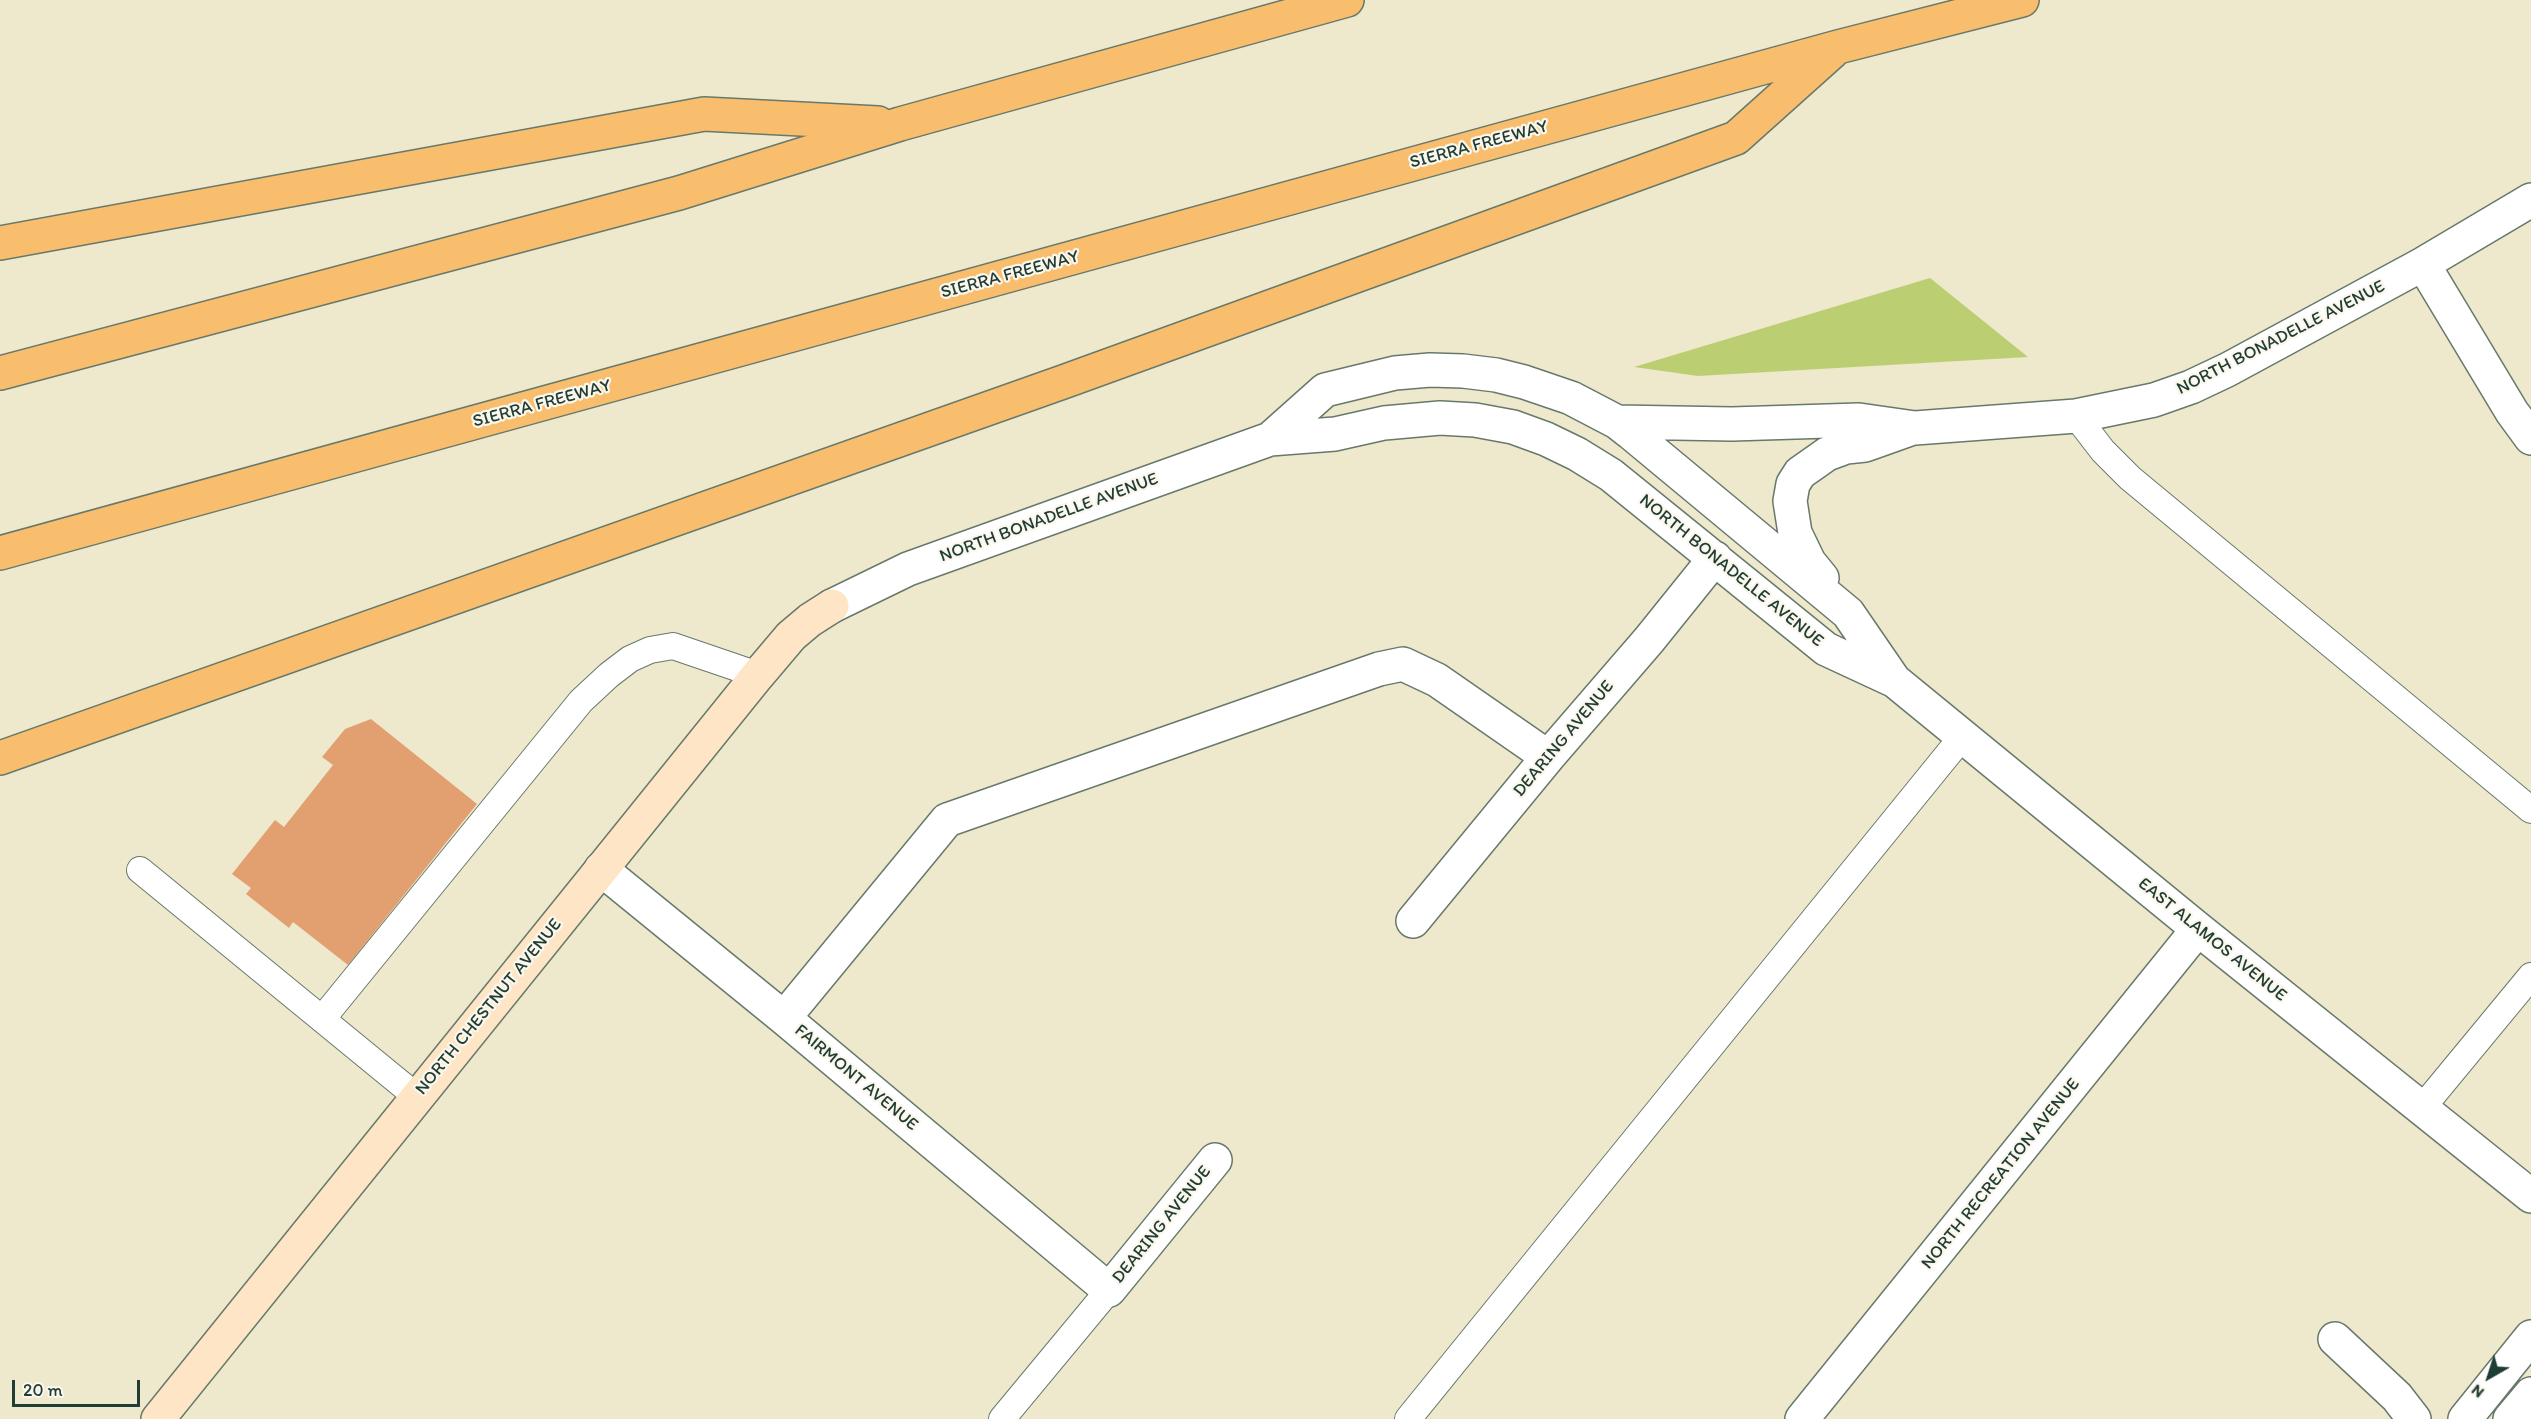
<!DOCTYPE html>
<style>
body{margin:0}
#map{position:relative;width:2531px;height:1419px;overflow:hidden;background:#eee8cd;font-family:Itim,sans-serif}
canvas{display:block}
.north{position:absolute;left:2459px;top:1347px;width:60px;height:60px;-webkit-text-stroke:4px #fbf7ec;paint-order:stroke;rotate:219deg;font-size:16px;font-weight:700;line-height:24px;text-align:center;color:#1f3d34}
.north::after{content:'';display:block;margin:auto;width:21px;height:27px;background:#1f3d34;clip-path:polygon(50% 0,100% 100%,50% 72%,0 100%)}
.scale{position:absolute;left:12px;top:1380px;width:128px;height:27px;box-sizing:border-box;border:3px solid #1f3d34;border-top:0;padding-left:8px;font-size:18px;line-height:21px;white-space:nowrap;color:#1f3d34;-webkit-text-stroke:4px #fbf7ec;paint-order:stroke}
</style>
<div id="map">
<canvas width="2531" height="1419"></canvas>
<div class="north">N</div>
<div class="scale">20 m</div>
</div>
<script>
const context = document.querySelector('canvas').getContext('2d');
context.lineJoin = 'round';
function fill(path, color) { context.fillStyle = color; context.fill(path, 'evenodd'); }
const poly = rows => new Path2D(rows.map(r => 'M' + r).join(''));
function stroke(path, color, width, dash) { context.strokeStyle = color; context.lineWidth = width; context.lineCap = dash ? 'butt' : 'round'; context.setLineDash(dash || []); context.stroke(path); }
function label(font, color, halo, rows, align = 'center') {
  context.font = font + ' Itim,sans-serif'; context.lineWidth = 4.5; context.setLineDash([]); context.textBaseline = 'middle'; context.strokeStyle = halo; context.fillStyle = color; for (const [text, x, y, turn = 0] of rows) {
    context.save(); context.translate(x, y); context.rotate((+turn || 0) * Math.PI / 180); context.textAlign = isNaN(turn) ? turn : align; if (halo) context.strokeText(text, 0, 0); context.fillText(text, 0, 0); context.restore();
  }
}
const green = poly([
 [1930,278,2028,357,1698,376,1634,367]
]);
const building = poly([
 [371,719,477,804,348,965,293,922,289,928,246,894,251,888,232,874,275,820,284,827,333,765,322,757,345,729]
]);
const lane = poly([
 [2076,416,2103,451,2130,478,2531,810],
 [140,870,417,1097],
 [322,1019,581,701,609,675,630,659,650,650,673,646,758,675],
 [2422,1108,2531,976],
 [1002,1419,1109,1290],
 [1408,1419,1962,737]
]);
const street = poly([
 [2423,264,2512,412,2531,438],
 [1617,422,1732,424,1859,420,1915,428,2076,416,2154,400,2191,387,2227,370,2423,264,2531,200],
 [1270,439,1325,390,1395,373,1430,370,1463,371,1496,375,1524,382,1571,398,1617,422,1631,433,1848,613,1894,680],
 [1822,578,1809,562,1795,533,1790,501,1793,484,1800,473,1827,454,1846,447,1865,445,1910,429],
 [832,606,908,569,1270,439,1335,434,1384,423,1440,418,1475,420,1513,427,1546,439,1577,454,1611,475,1826,649,1895,681,2198,929,2531,1196],
 [601,869,784,1018,1109,1290,1215,1160],
 [1413,921,1548,757,1649,640,1715,558],
 [784,1018,947,820,1379,669,1403,664,1437,680,1548,757],
 [2335,1339,2397,1397,2414,1419],
 [1802,1419,2198,929],
 [2465,1419,2531,1337],
 [2510,1419,2531,1394]
]);
const secondary = poly([
 [158,1419,758,675,791,636,810,620,832,606]
]);
const highway = poly([
 [0,243,704,114,878,123],
 [0,373,679,193,900,124,1347,0],
 [0,553,1838,47,2022,0],
 [0,758,1063,382,1736,138,1832,52]
]);
const streetNames = [
 ["SIERRA FREEWAY",1479,145,-15],
 ["SIERRA FREEWAY",1010,275,-15],
 ["NORTH BONADELLE AVENUE",2281,338,-27],
 ["SIERRA FREEWAY",542,404,-15],
 ["NORTH BONADELLE AVENUE",1049,518,-20],
 ["NORTH BONADELLE AVENUE",1731,571,39],
 ["DEARING AVENUE",1564,739,-50],
 ["EAST ALAMOS AVENUE",2212,940,39],
 ["NORTH CHESTNUT AVENUE",489,1007,-51],
 ["FAIRMONT AVENUE",856,1078,40],
 ["NORTH RECREATION AVENUE",2001,1174,-51],
 ["DEARING AVENUE",1162,1225,-51]
];
fill(green, '#bcce72');
fill(building, '#e2a070');
stroke(lane, '#67796a', 28);
stroke(street, '#67796a', 36);
stroke(secondary, '#67796a', 36);
stroke(highway, '#67796a', 36);
stroke(lane, '#fff', 26);
stroke(street, '#fff', 33);
stroke(secondary, '#fde5c5', 33);
stroke(highway, '#f9be6d', 33);
label('18px', '#1f3d34', '#fbf7ec', streetNames);
</script>
